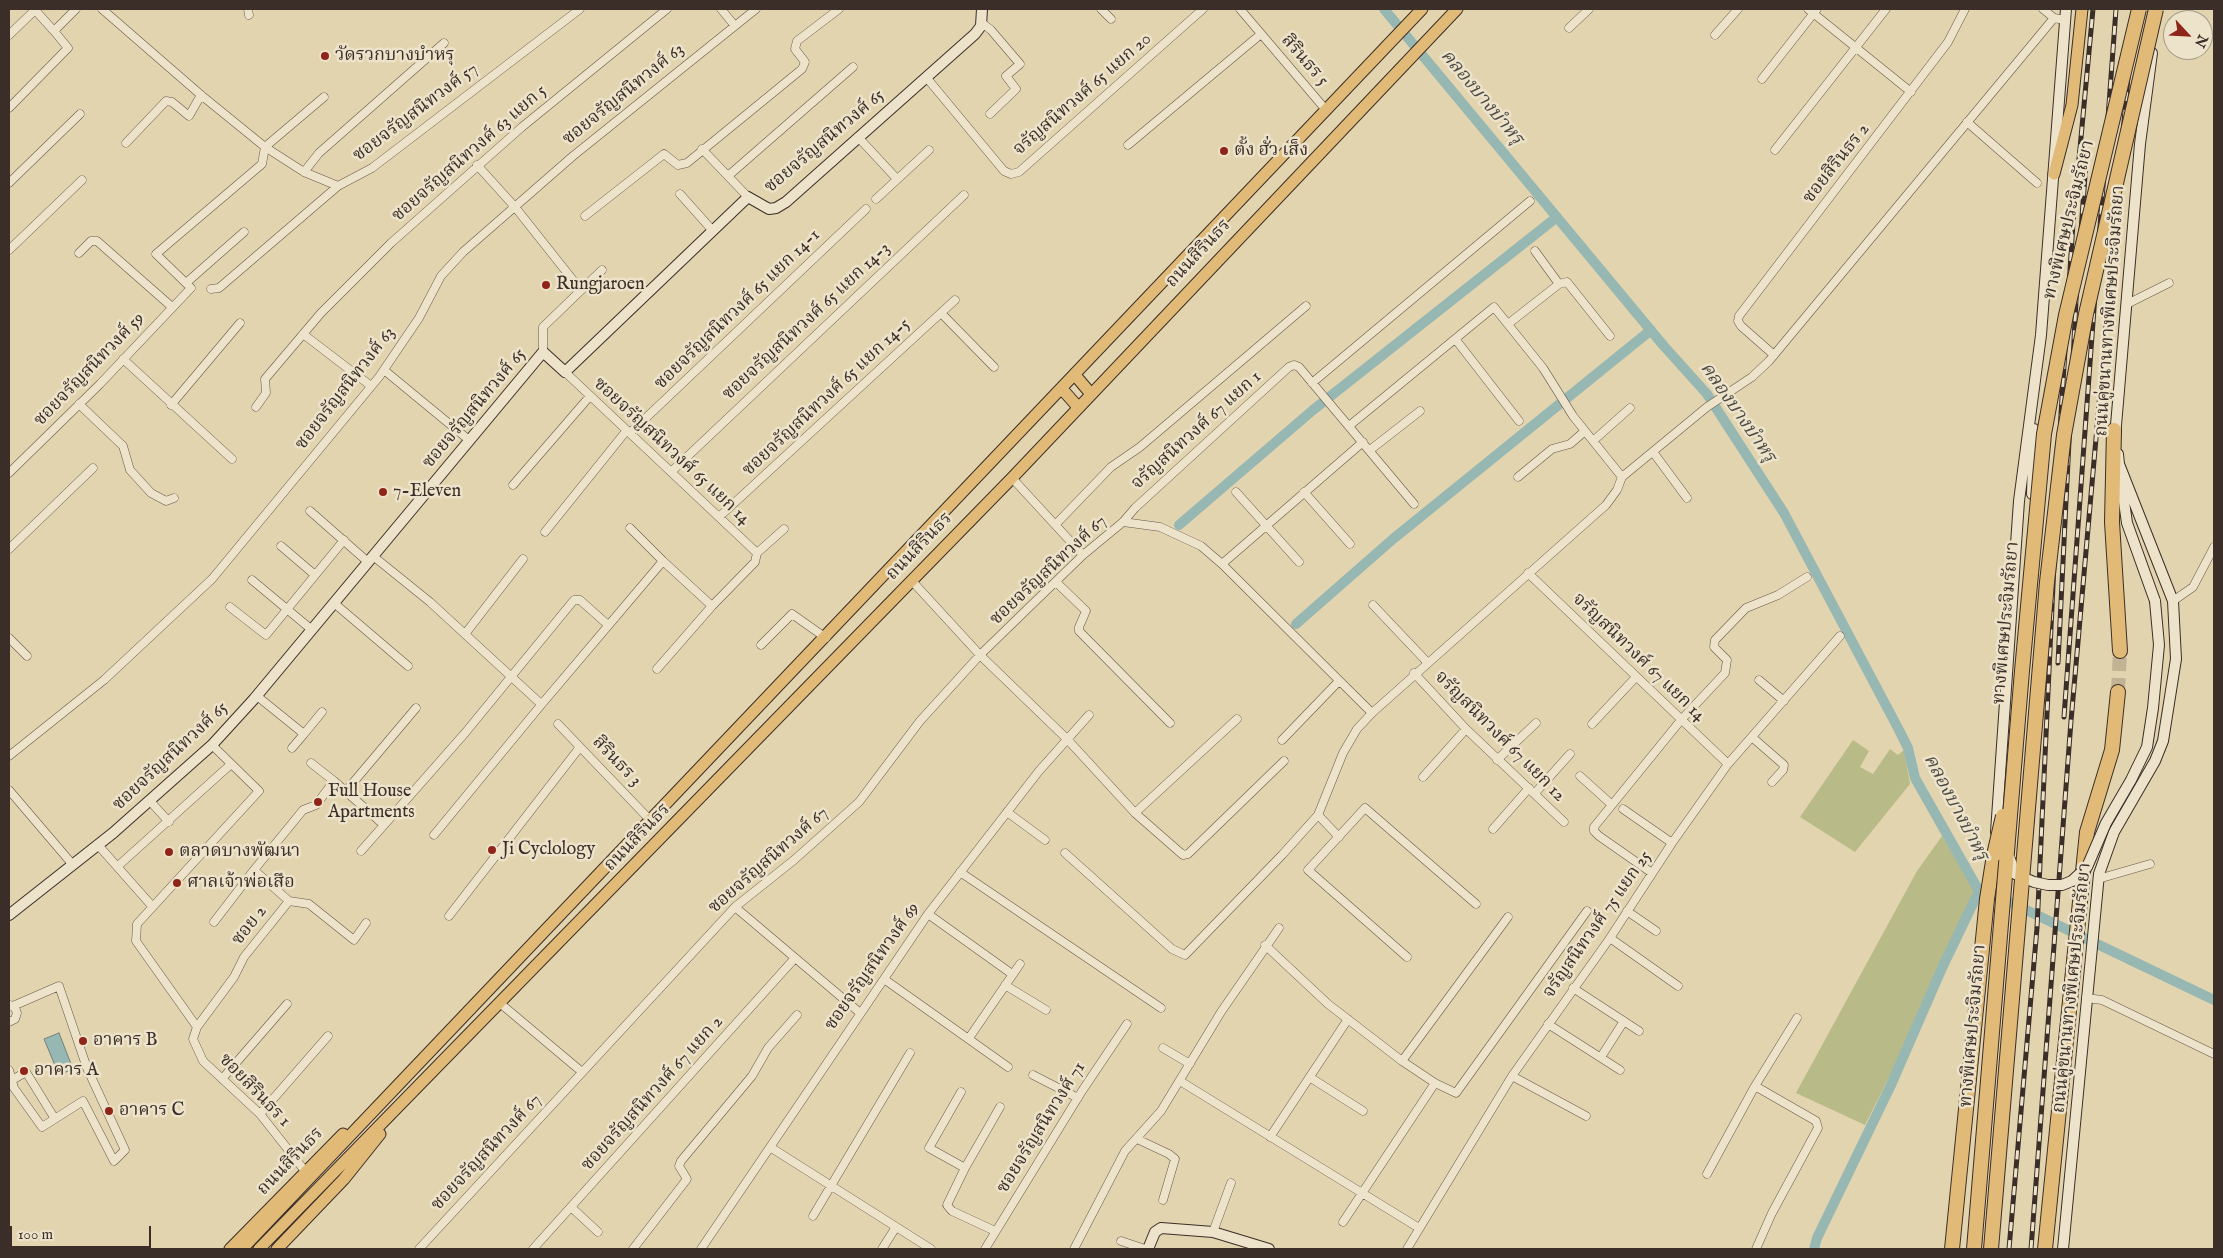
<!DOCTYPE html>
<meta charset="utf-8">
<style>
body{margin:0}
#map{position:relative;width:2223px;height:1258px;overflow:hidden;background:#e2d4ae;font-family:"IM FELL English",serif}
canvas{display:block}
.frame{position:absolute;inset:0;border:10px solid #3b2e28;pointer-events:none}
.north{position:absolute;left:2163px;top:10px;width:50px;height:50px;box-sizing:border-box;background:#ece3ca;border:1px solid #a59b89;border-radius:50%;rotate:115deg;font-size:14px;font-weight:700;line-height:20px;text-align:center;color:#3b2e28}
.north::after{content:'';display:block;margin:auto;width:18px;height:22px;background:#8f2418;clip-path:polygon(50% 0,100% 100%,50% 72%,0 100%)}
.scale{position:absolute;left:10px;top:1226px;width:141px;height:22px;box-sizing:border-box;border:2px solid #3b2e28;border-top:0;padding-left:6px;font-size:15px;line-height:18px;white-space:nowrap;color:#3b2e28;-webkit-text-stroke:4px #ece3ca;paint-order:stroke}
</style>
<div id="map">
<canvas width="2223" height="1258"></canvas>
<div class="frame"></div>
<div class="north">N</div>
<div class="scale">100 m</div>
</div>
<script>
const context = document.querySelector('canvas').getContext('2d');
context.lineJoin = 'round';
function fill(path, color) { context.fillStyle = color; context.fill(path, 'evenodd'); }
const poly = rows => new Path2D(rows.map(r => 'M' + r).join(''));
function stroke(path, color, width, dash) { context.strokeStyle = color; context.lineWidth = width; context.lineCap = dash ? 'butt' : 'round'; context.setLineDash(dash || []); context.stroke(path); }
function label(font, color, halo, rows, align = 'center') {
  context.font = font + ' "IM FELL English","Noto Serif Thai",serif'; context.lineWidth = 5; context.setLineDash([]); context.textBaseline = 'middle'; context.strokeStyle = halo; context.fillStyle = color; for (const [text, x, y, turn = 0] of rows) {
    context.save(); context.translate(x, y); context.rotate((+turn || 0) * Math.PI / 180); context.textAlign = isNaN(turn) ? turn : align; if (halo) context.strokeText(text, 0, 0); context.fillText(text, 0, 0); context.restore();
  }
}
const green = poly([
 [1853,740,1869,751,1860,767,1873,774,1890,749,1898,755,1904,750,1910,784,1855,852,1800,817],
 [1942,836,1975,892,1910,1036,1865,1125,1796,1093,1917,871]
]);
const water = poly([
 [59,1033,73,1069,59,1075,44,1039,59,1033]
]);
const canal = poly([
 [1384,9,1663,345,1707,394,1784,513,1899,730,1908,748,1915,778,1979,891],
 [1179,525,1313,410,1557,217],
 [1296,624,1393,539,1651,330],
 [1983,892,1997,896,2214,1000],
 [1814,1249,1817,1238,1891,1085,1942,968,1979,891]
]);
const highwayTunnel = poly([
 [2118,692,2120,651]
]);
const street = poly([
 [102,9,201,95,265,147,304,172,338,186,372,168,580,9],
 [248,9,249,15],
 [721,9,735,26],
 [1101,9,1111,19],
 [1240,9,1326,110],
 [1808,9,1911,92],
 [2043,9,2054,18,2065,20],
 [982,23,991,30,1020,64,1006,76,1016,89,990,114],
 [1569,28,1589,9],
 [9,35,35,10,54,31],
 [1715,35,1738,9],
 [926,77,1004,171,1011,174,1019,172,1203,9],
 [1762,79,1817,9],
 [9,108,68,48,54,31,76,9],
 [1967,122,2037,183],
 [858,137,897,179],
 [126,143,166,101,172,102,189,116,201,95],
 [1128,145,1261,34],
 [702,149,748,197],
 [1775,150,1886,9],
 [477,165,515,207,580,289],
 [304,172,319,153,444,43],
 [728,176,853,67],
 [9,183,80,114],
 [680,194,713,231],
 [876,199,929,150],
 [585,216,664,154,678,165,687,163,802,69,805,62,795,49,797,41,839,9],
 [9,250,82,180],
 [1535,251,1559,284],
 [79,253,91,241,97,241,172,307],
 [186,283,244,232],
 [211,289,219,288,338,186],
 [2127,304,2169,283],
 [941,313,994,367],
 [1508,324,1559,284,1567,282,1610,336],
 [303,334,371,386],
 [1456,340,1519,421],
 [543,352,543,327,602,270],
 [1774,355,1741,326,1738,321,1739,316,1948,42,1965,9],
 [123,359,232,459],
 [384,370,469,440],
 [565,372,757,553],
 [1312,383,1530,201],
 [79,404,123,446,130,470,151,493,166,501,174,498],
 [171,405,240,323],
 [256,407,266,393,265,379,321,313,391,243,522,127,667,9],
 [1349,426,1494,307,1543,368,1573,416,1622,477],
 [630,433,866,209],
 [1593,441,1630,408],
 [1370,450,1420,411],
 [1653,452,1687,498],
 [671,472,964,195],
 [9,473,100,384,191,288,156,254,262,164,265,147,324,97],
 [1518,477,1552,449,1570,444,1585,431],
 [1012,478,1083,555],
 [513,485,590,396],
 [1236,492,1299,562],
 [1304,492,1350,544],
 [310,511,368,562],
 [719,517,955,300],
 [1123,522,1160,527,1201,546,1222,564,1372,713],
 [1056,524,1111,467,1140,447,1306,306],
 [630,528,663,561,712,606],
 [545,532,627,430],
 [281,546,315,575],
 [9,549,93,468],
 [757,553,784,529],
 [373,556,430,602,541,704],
 [1222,564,1363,442],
 [1528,573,1728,764],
 [252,580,312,630],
 [912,581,980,655,1067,739,1135,813,1183,855,1188,854,1284,761],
 [1056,582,1086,611,1079,627,1079,631,1170,723],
 [2173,601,2193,587,2214,547],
 [334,603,408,666],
 [1373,605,1427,662],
 [230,607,266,635,344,540],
 [465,634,523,559],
 [9,638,27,656],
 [761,645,792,614,826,638],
 [657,669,712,606,755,562,757,553],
 [1414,673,1466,729,1564,822],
 [1759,680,1784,701],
 [257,696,304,734,292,748],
 [558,724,651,821],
 [1592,724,1636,677],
 [304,734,322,712],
 [1753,738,1784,765,1783,770,1772,782],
 [1282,740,1339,681],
 [9,756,104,680,212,579,379,377,419,318,441,276,463,252,573,156,756,9],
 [1497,760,1536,723],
 [311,763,334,781],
 [1580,776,1611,804],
 [1423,777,1466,729],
 [9,790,73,865],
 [346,791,416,708],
 [1535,793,1570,754],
 [150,801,169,822],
 [1623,809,1672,843],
 [1007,812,1045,840],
 [1135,813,1237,719],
 [1318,815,1339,837],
 [1493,829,1529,788],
 [434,835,541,705,663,561],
 [98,845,152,906],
 [361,851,384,825],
 [1065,853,1172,949,1185,955,1282,855,1318,815,1343,753,1357,729,1372,713,1606,505,1617,490,1622,477,1707,407,1752,377,1769,361,2054,18],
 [118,866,230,765],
 [960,872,1161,1008],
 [1652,873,1599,836,1594,831,1594,827,1681,720,1725,673,1727,660,1714,647,1715,640,1746,608,1778,595,1807,577],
 [2098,879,2150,864],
 [289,901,309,904,354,940,366,923],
 [735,907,859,1012],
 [1627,911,1656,931],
 [928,914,1012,974],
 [449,916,580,747],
 [214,922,254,870],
 [1610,938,1678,986],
 [1265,945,1328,1004,1402,1061,1435,1083,1456,1093,1587,911],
 [1407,957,1308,870,1365,808,1476,904],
 [884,979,1008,1067],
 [1005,985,1046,1010],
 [1573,988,1639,1031],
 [2086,998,2102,1000,2214,1054],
 [501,1004,582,1072],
 [9,1022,15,1019,17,1013,15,1008,10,1005],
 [1548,1024,1620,1070],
 [197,1027,136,941,137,924,259,791,212,745],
 [969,1038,1020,964],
 [1163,1048,1190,1064],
 [1601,1057,1624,1021],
 [1402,1061,1508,917],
 [9,1070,14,1088,42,1127,83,1101,114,1161,125,1150,87,1068,59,986,13,1006],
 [1033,1075,1078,1098],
 [1512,1076,1586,1116],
 [1311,1078,1363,1111],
 [222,1079,287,1004],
 [12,1080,26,1072,55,1119],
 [1180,1081,1419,1228],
 [961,1092,929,1148,965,1168],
 [260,1114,328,1036],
 [1270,1137,1348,1019],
 [1137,1139,1169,1154,1175,1159,1163,1200],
 [770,1147,931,1249],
 [305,1171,260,1114,203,1061,193,1039,197,1027,234,977,244,957,289,901,254,870,303,810,316,805,334,781,384,825,465,733,574,600,580,600,608,625],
 [1707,1174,1755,1086],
 [571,1207,598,1232],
 [813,1216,910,1053],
 [1343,1222,1435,1083],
 [995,1231,952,1211,947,1205,965,1168,1000,1107],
 [1213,1232,1231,1183],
 [1121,1241,1145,1249],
 [419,1249,735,907,794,860,859,802,920,721,980,655,1083,555,1123,522,1135,508,1289,367,1294,365,1299,367,1414,504],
 [533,1249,795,958],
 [633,1249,687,1179,679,1166,681,1161,752,1076,768,1048,797,1015],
 [701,1249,928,914,1039,771,1089,715],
 [882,1249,896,1227],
 [985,1249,1082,1091,1127,1024],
 [1074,1249,1125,1151,1161,1111,1221,1012,1279,928],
 [1407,1249,1512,1076,1610,938,1672,843,1728,764,1840,636],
 [1756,1249,1772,1213,1818,1128,1816,1121,1755,1086,1797,1018]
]);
const secondary = poly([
 [2115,437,2140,144,2152,53],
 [2120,473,2127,523,2155,601],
 [2032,494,2034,429],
 [1996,832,2019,501,2041,335,2066,9],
 [9,915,113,833,212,745,254,699,543,352,565,372,748,197,769,209,776,208,786,202,975,34,981,26,982,9],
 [1148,1249,1155,1232,1161,1228,1213,1232,1269,1249],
 [2063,1249,2099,874,2114,832,2155,761,2163,741,2176,659,2173,601,2119,464,2118,454]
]);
const primary = poly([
 [2054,174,2072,105,2082,9],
 [1075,375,1091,394],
 [1062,389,1078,407],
 [230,1249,343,1134],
 [242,1249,1422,9],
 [259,1249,1012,478,1457,9],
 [277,1249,344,1179,380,1134]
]);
const highway = poly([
 [2114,430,2112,522,2120,651],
 [1952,1249,1987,899,1994,855],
 [2045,1249,2087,832,2112,750,2118,692]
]);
const rail = poly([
 [2058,663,2076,300,2086,162],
 [2064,717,2116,9],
 [2009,1249,2037,928,2061,414,2073,223,2093,9],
 [2031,1249,2071,721,2134,9]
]);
const secondaryBridge = poly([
 [2010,859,2015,874,2034,882,2048,885,2062,885,2072,881,2087,867,2106,823,2131,780,2147,747,2153,708,2159,645,2155,601]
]);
const highwayBridge = poly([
 [1994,855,2003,816],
 [1974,1249,2022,671,2044,434,2066,315,2139,9],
 [1991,1249,2047,582,2064,435,2086,314,2156,9]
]);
const markers = [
 [325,56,5,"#8f2418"],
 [1224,151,5,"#8f2418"],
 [546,285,5,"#8f2418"],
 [383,492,5,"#8f2418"],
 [318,802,5,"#8f2418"],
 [492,850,5,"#8f2418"],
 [169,852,5,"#8f2418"],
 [177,883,5,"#8f2418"],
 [83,1041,5,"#8f2418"],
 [24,1071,5,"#8f2418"],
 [109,1111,5,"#8f2418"]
];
const poiNames = [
 ["วัดรวกบางบำหรุ",335,56],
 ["ตั้ง ฮั่ว เส็ง",1234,151],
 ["Rungjaroen",556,285],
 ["7-Eleven",393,492],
 ["Full House",328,792],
 ["Apartments",328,813],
 ["Ji Cyclology",502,850],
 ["ตลาดบางพัฒนา",179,852],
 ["ศาลเจ้าพ่อเสือ",187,883],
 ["อาคาร B",93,1041],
 ["อาคาร A",34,1071],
 ["อาคาร C",119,1111]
];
const streetNames = [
 ["สิรินธร 5",1304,61,49],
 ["ซอยจรัญสนิทวงศ์ 63",624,95,-39],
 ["จรัญสนิทวงศ์ 65 แยก 20",1083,95,-41],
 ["ซอยจรัญสนิทวงศ์ 57",416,113,-37],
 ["ซอยจรัญสนิทวงศ์ 65",825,142,-40],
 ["ซอยจรัญสนิทวงศ์ 63 แยก 5",470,154,-41],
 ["ซอยสิรินธร 2",1837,164,-52],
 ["ทางพิเศษประจิมรัถยา",2070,220,-76],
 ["ถนนสิรินธร",1199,254,-47],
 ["ซอยจรัญสนิทวงศ์ 65 แยก 14-1",738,310,-44],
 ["ถนนคู่ขนานทางพิเศษประจิมรัถยา",2111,311,-86],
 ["ซอยจรัญสนิทวงศ์ 65 แยก 14-3",807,322,-43],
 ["ซอยจรัญสนิทวงศ์ 59",90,370,-46],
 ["ซอยจรัญสนิทวงศ์ 63",346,389,-52],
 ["ซอยจรัญสนิทวงศ์ 65 แยก 14-5",827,398,-43],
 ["ซอยจรัญสนิทวงศ์ 65",475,409,-50],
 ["จรัญสนิทวงศ์ 67 แยก 1",1197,431,-42],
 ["ซอยจรัญสนิทวงศ์ 65 แยก 14",671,452,43],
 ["ถนนสิรินธร",920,547,-46],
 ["ซอยจรัญสนิทวงศ์ 67",1049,571,-43],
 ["ทางพิเศษประจิมรัถยา",2007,623,-85],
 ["จรัญสนิทวงศ์ 67 แยก 14",1638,658,44],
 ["จรัญสนิทวงศ์ 67 แยก 12",1499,737,45],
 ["ซอยจรัญสนิทวงศ์ 65",171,757,-43],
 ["สิรินธร 3",616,762,46],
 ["ถนนสิรินธร",638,838,-46],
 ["ซอยจรัญสนิทวงศ์ 67",769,861,-41],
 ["จรัญสนิทวงศ์ 75 แยก 25",1598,925,-55],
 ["ซอย 2",250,926,-52],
 ["ซอยจรัญสนิทวงศ์ 69",873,967,-55],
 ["ถนนคู่ขนานทางพิเศษประจิมรัถยา",2073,988,-84],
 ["ทางพิเศษประจิมรัถยา",1974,1026,-85],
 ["ซอยสิรินธร 1",254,1091,46],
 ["ซอยจรัญสนิทวงศ์ 67 แยก 2",653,1094,-48],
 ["ซอยจรัญสนิทวงศ์ 71",1042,1128,-58],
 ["ซอยจรัญสนิทวงศ์ 67",487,1153,-47],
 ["ถนนสิรินธร",291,1162,-46]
];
const waterNames = [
 ["คลองบางบำหรุ",1481,98,50],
 ["คลองบางบำหรุ",1737,413,55],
 ["คลองบางบำหรุ",1955,808,62]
];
fill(green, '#b8bb87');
fill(water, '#97b7b3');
stroke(water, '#72807b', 1);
stroke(canal, '#97b7b3', 10);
stroke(highwayTunnel, '#c1b393', 14, [14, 7]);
stroke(street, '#65584a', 9);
stroke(secondary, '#3b2e28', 12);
stroke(primary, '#3b2e28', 13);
stroke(highway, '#3b2e28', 16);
stroke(street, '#ece3ca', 8);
stroke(secondary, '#ece3ca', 10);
stroke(primary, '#e1ba77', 11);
stroke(highway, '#e1ba77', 14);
stroke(rail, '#3b2e28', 5);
stroke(rail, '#ece3ca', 3, [9]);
stroke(secondaryBridge, '#3b2e28', 12, []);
stroke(highwayBridge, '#3b2e28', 16, []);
stroke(secondaryBridge, '#ece3ca', 10);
stroke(highwayBridge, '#e1ba77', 14);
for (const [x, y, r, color] of markers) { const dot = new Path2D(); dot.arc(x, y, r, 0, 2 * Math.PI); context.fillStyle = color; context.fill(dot); stroke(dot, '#ece3ca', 2); }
label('18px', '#3b2e28', '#ece3ca', poiNames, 'left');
label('18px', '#3b2e28', '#ece3ca', streetNames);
label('italic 19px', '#4d4944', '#ece3ca', waterNames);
</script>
